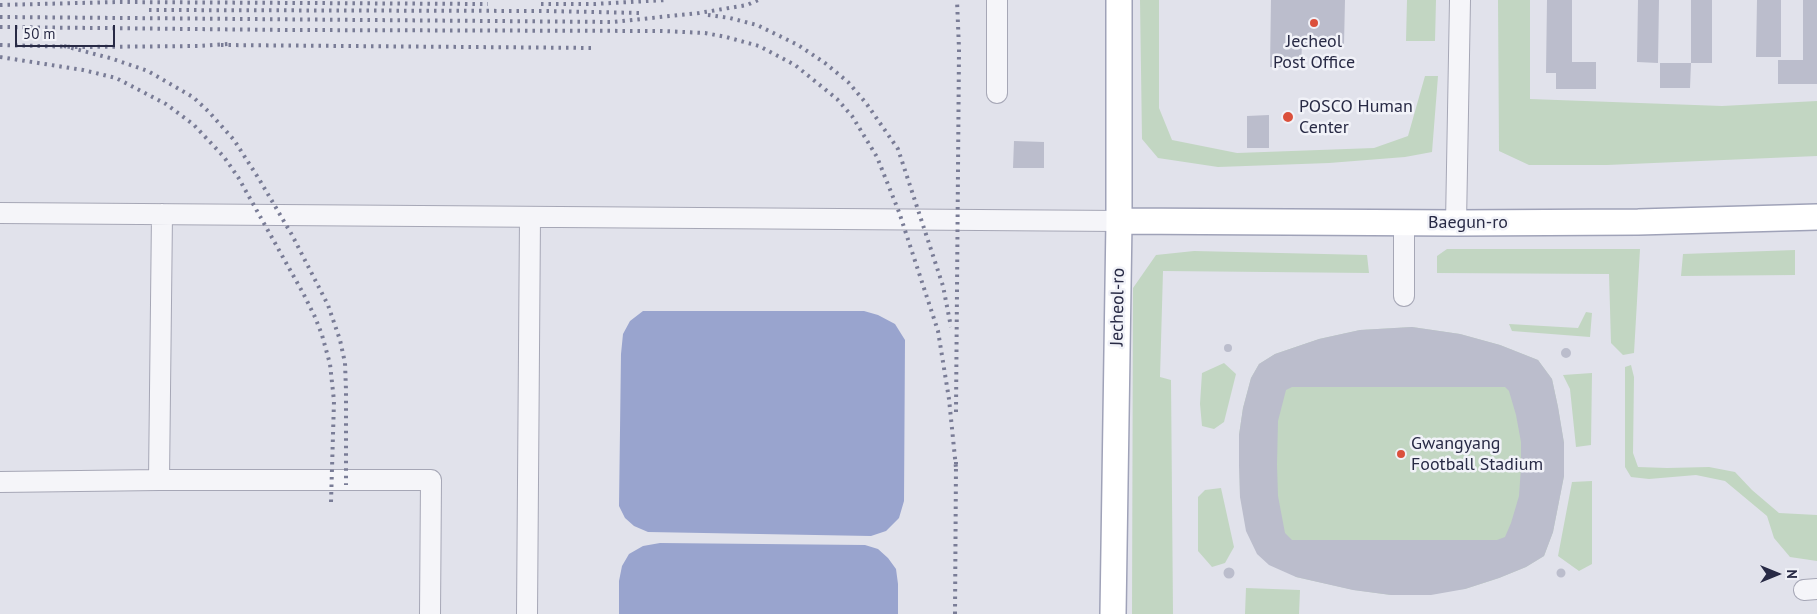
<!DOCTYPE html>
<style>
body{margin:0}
#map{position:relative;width:1817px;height:614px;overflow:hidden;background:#e1e2eb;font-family:"PT Sans",sans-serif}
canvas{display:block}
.north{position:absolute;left:1752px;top:549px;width:50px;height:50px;-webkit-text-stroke:4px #f1f2f8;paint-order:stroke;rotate:90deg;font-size:14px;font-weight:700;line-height:20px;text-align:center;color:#282a45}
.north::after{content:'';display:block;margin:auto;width:18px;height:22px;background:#282a45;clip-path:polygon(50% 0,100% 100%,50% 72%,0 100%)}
.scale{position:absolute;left:15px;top:25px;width:100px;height:22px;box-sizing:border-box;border:2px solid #282a45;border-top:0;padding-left:6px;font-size:15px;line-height:18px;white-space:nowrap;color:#282a45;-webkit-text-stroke:4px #f1f2f8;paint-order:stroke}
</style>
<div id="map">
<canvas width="1817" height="614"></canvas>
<div class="north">N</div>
<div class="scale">50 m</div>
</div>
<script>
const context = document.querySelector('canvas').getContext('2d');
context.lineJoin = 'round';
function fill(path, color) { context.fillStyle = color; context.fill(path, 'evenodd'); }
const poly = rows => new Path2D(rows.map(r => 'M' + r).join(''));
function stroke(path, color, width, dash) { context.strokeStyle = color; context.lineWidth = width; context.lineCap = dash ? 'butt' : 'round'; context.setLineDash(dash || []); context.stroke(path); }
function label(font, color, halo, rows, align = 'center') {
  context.font = font + ' "PT Sans",sans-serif'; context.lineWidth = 5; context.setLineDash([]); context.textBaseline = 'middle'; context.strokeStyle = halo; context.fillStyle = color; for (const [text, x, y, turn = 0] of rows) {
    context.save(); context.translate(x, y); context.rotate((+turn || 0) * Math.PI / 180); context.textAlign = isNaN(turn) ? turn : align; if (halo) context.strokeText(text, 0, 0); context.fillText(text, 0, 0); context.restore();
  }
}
const green = poly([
 [1140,0,1159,0,1159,108,1172,140,1237,153,1374,148,1408,136,1425,76,1438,76,1432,152,1405,157,1329,163,1218,167,1158,158,1142,139],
 [1407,0,1436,0,1435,41,1406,41],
 [1498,0,1530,0,1530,99,1722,106,1817,101,1817,156,1607,165,1529,165,1499,151],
 [1447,249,1640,249,1634,353,1623,355,1611,343,1609,274,1437,273,1437,256],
 [1795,250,1795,275,1681,276,1683,254],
 [1194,251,1367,255,1369,273,1163,271,1160,377,1171,380,1173,614,1132,614,1133,288,1156,255],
 [1586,312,1592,313,1590,337,1512,331,1509,324,1578,328],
 [1412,327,1460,334,1500,345,1538,360,1552,379,1558,407,1564,443,1564,476,1553,532,1544,556,1526,567,1499,578,1465,589,1391,595,1354,590,1296,577,1240,497,1239,435,1243,408,1251,378,1259,364,1275,354,1319,339,1360,330],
 [1224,363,1236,374,1224,422,1214,429,1202,426,1200,404,1202,373],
 [1631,365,1634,377,1633,453,1638,467,1667,468,1709,467,1735,472,1752,490,1779,513,1817,515,1817,561,1790,557,1774,538,1767,516,1725,481,1696,475,1649,479,1631,477,1625,467,1625,367],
 [1592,373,1591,445,1576,447,1570,389,1563,375],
 [1592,481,1592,564,1579,571,1558,556,1572,482],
 [1221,488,1234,547,1225,563,1212,567,1198,551,1198,497,1205,490],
 [1246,588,1300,590,1299,614,1245,614]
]);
const water = poly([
 [643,311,864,311,878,315,895,324,905,340,904,501,899,518,886,531,871,536,648,532,634,526,625,518,619,506,621,354,623,334,630,321],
 [660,543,865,545,878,549,888,558,896,569,898,584,898,614,619,614,619,581,622,566,629,554,643,546]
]);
const building = poly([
 [1271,0,1345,0,1344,44,1302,44,1301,67,1270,67],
 [1547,0,1572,0,1572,62,1596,62,1596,89,1556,89,1556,73,1546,73],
 [1638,0,1659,0,1658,63,1637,62],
 [1691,0,1712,0,1712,63,1691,63],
 [1757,0,1781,0,1781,57,1756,57],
 [1803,0,1817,0,1817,84,1778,84,1778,60,1803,60],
 [1660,63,1691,63,1690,88,1660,88],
 [1269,115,1269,148,1247,148,1247,116],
 [1014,141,1044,142,1044,168,1013,168],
 [1412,327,1460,334,1500,345,1538,360,1552,379,1558,407,1564,443,1564,476,1553,532,1544,556,1526,567,1499,578,1465,589,1431,595,1391,595,1353,590,1296,577,1269,565,1257,554,1246,531,1240,497,1239,465,1239,435,1243,408,1251,378,1259,364,1275,354,1319,339,1360,330],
 [1292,387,1505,387,1509,391,1516,415,1521,442,1521,467,1519,496,1511,523,1505,537,1497,540,1292,540,1285,533,1278,496,1277,465,1278,421,1286,390],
 '1224 348a4 4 0 1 1 8 0a4 4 0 1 1-8 0Z',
 '1561 353a5 5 0 1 1 10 0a5 5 0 1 1-10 0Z',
 '1223.5 573a5.5 5.5 0 1 1 11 0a5.5 5.5 0 1 1-11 0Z',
 '1556.5 573a4.5 4.5 0 1 1 9 0a4.5 4.5 0 1 1-9 0Z'
]);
const minor = poly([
 [997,93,997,0],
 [0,213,1119,221],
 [1404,223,1404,296],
 [1456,223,1460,0],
 [159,480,431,480,430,614],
 [0,482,159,480,162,214],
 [1804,590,1817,589],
 [527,614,530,217]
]);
const major = poly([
 [1119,221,1456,223,1638,222,1817,217],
 [1113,614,1119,221,1119,0]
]);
const rail = poly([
 [541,4,594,4,666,0],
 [0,5,118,2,488,4],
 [149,10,544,11,642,13],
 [708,15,730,18,757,25,798,45,825,63,848,82,866,103,898,149,943,286,951,327],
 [0,17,613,22,699,13,747,5,758,0],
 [0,27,287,30,662,31,705,33,726,37,759,46,795,65,837,99,852,116,877,157,899,212,938,331,949,399,956,468],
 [0,45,78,47,199,46,228,44],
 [221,45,594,48],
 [64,46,110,58,148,71,193,97,209,112,234,140,259,179,292,235,328,305,340,340,345,363,346,390,346,485],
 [0,57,83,70,116,78,166,104,194,125,224,157,238,177,303,293,315,317,322,335,330,364,334,401,331,502],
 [956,412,959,49,957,0],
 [955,614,956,462]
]);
const markers = [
 [1314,23,5,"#db503c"],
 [1288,117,6,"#db503c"],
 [1401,454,5,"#db503c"]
];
const poiNames = [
 ["Jecheol",1314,42,"center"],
 ["Post Office",1314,63,"center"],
 ["POSCO Human",1299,107],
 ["Center",1299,128],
 ["Gwangyang",1411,444],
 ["Football Stadium",1411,465]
];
const streetNames = [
 ["Baegun-ro",1468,223],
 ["Jecheol-ro",1118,307,-89]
];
fill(green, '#c2d6c2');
fill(water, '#99a4ce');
fill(building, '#bbbdcc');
stroke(minor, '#a6a7b6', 22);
stroke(major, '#9fa2b8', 28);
stroke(minor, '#f5f5f9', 20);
stroke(major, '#fff', 25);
stroke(rail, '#797c96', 4, [2.5, 5]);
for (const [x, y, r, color] of markers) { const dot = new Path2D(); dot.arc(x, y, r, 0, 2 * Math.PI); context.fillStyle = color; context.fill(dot); stroke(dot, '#f1f2f8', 2); }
label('18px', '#282a45', '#f1f2f8', poiNames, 'left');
label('18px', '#282a45', '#f1f2f8', streetNames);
</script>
